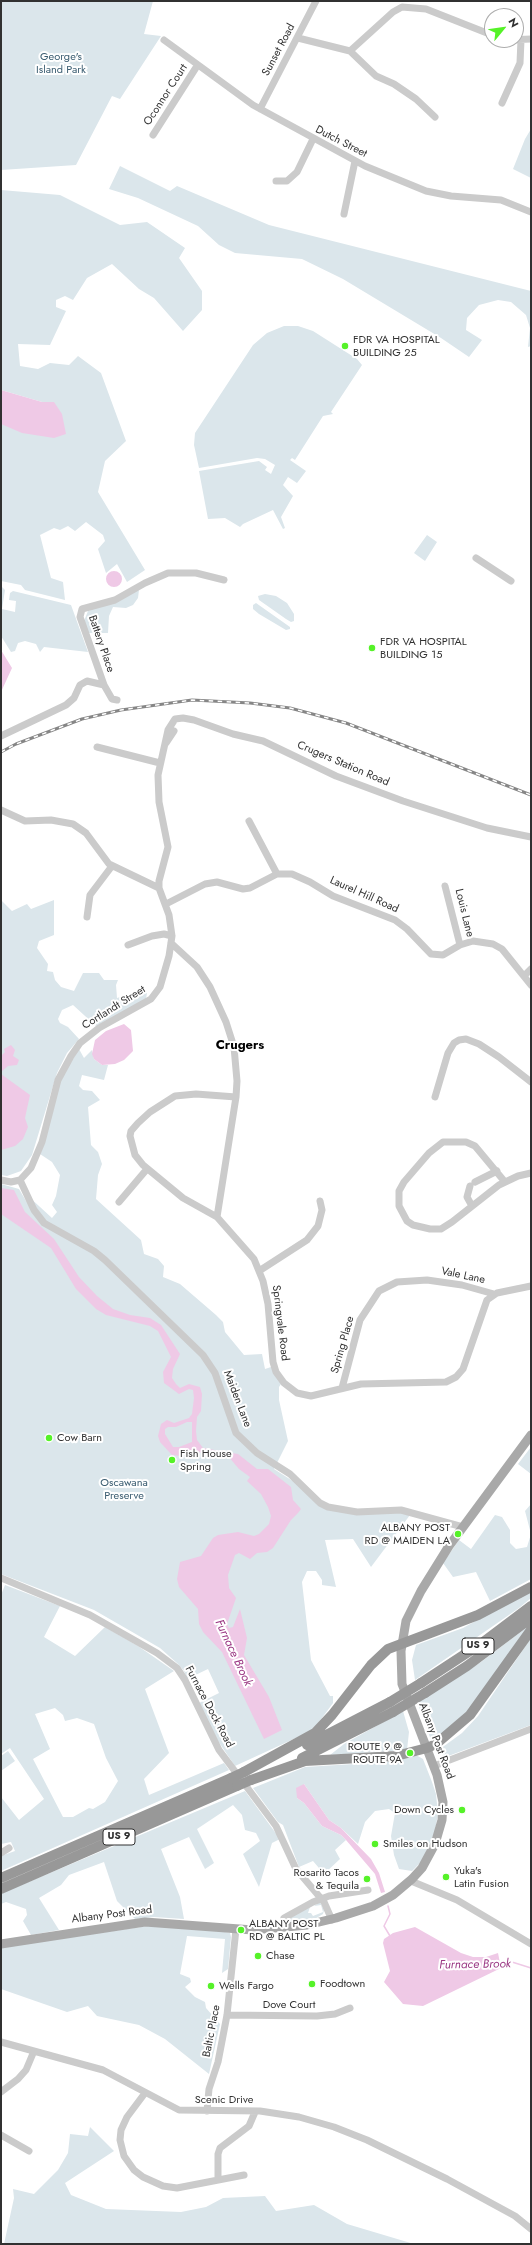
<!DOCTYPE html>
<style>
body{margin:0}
#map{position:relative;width:532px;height:2245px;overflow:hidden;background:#fff;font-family:Jost,sans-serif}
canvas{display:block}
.frame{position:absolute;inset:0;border:2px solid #313131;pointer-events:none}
.north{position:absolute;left:484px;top:8px;width:40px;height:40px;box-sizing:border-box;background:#fff;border:1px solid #adadad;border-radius:50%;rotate:61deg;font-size:11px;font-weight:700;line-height:16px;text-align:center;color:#313131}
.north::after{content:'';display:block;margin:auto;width:14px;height:18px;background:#55f228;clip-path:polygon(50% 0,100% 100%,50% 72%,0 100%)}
</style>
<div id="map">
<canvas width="532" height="2245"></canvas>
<div class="frame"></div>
<div class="north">N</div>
</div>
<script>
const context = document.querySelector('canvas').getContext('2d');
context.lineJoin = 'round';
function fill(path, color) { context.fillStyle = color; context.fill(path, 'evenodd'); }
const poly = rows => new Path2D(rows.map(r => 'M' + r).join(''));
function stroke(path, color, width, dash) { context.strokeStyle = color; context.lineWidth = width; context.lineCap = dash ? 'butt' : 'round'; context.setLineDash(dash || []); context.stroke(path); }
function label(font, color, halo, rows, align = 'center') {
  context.font = font + ' Jost,sans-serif'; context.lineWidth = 4; context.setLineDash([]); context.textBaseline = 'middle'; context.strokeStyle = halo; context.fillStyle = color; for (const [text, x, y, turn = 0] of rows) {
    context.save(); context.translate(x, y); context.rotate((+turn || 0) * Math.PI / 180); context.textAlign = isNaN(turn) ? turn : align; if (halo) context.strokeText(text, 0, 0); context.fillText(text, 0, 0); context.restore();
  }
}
const green = poly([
 [1,1,153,1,144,34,161,36,120,99,112,96,76,165,1,170],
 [531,129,531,178,513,169,525,139],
 [120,166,170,191,177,186,269,225,531,291,531,346,528,347,530,328,526,315,511,302,498,300,479,305,467,318,466,330,482,340,469,357,441,338,343,279,302,259,235,253,219,245,198,226,138,198,109,189],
 [1,190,60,195,120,225,147,222,185,248,179,258,202,291,202,310,183,331,154,298,139,289,112,264,87,278,73,300,65,296,56,300,56,307,66,311,50,345,18,344,20,366,38,369,50,363,69,365,78,356,101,373,126,441,105,461,98,492,145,570,127,582,117,564,106,573,98,549,105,541,103,535,86,522,75,531,68,526,60,530,54,528,40,535,51,578,63,582,65,600,25,590,21,585,1,581,1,424,54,402,42,402,1,390],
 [284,326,298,326,313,331,357,359,362,365,331,412,333,414,323,416,295,460,292,458,290,460,306,471,297,483,288,477,283,485,293,496,281,517,285,528,283,529,273,510,243,524,240,527,225,518,208,519,199,471,259,461,267,467,265,470,271,474,275,465,265,459,257,458,199,468,194,445,195,433,253,345,267,333],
 [427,535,437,542,425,561,414,553],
 [1,586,5,590,2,609,15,612,16,601,9,600,10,593,13,591,71,605,88,652,44,647,40,652,36,644,25,641,18,643,15,651,11,652,1,636],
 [139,590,138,598,133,605,126,608,113,607,109,616,108,633,88,633,84,621,88,611],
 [265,594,276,596,287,603,294,614,294,621,291,622,286,619,259,600,258,596],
 [256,603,290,627,290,629,286,630,259,614,253,609,253,605],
 [1,900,12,911,27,904,31,909,54,900,54,935,39,941,37,948,48,964,47,971,53,972,55,980,61,987,74,991,83,973,99,973,104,980,118,980,116,985,117,998,135,992,147,993,146,999,96,1026,73,1005,62,1010,58,1019,60,1023,68,1027,79,1039,67,1053,57,1073,32,1155,21,1171,7,1176,1,1175],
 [79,1049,84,1058,92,1050,94,1059,102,1065,108,1065,104,1080,82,1075,79,1086,83,1090,92,1091,100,1100,88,1107,91,1145,98,1152,102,1164,98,1175,96,1199,141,1240,144,1254,158,1259,164,1266,163,1277,180,1284,216,1315,223,1322,225,1332,244,1355,262,1354,265,1369,271,1367,281,1384,279,1387,279,1400,288,1441,274,1469,299,1485,323,1507,392,1511,410,1515,371,1567,353,1539,325,1540,336,1587,322,1585,322,1580,316,1571,307,1571,302,1582,311,1660,330,1696,333,1696,333,1703,319,1722,309,1732,235,1766,218,1741,199,1703,219,1693,208,1669,187,1679,184,1671,178,1664,160,1648,94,1610,1,1574,1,1184,19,1189,33,1213,27,1195,52,1218,57,1212,52,1205,56,1196,60,1175,52,1162,40,1154,61,1079],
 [531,1447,531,1474,518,1464],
 [531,1504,531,1579,490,1601,476,1572,453,1577,443,1563,459,1540,471,1549,495,1515,502,1517,510,1530,510,1543,516,1549,527,1547,531,1534,525,1511],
 [5,1585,60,1606,44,1637,75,1656,105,1627,138,1646,174,1671,145,1689,169,1753,144,1779,149,1795,224,1763,229,1770,1,1871,1,1856,15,1851,11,1842,1,1844,1,1797,19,1820,44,1799,10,1748,1,1754,1,1595],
 [55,1708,63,1715,65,1721,77,1718,94,1724,106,1758,118,1781,105,1802,93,1809,89,1808,73,1817,63,1817,33,1759,50,1749,35,1714],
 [531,1590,531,1598,519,1608,415,1680,412,1660,416,1645,463,1628],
 [531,1624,483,1695,463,1720,431,1740,417,1702,481,1662],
 [531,1638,531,1725,443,1758,440,1749,462,1733,478,1716],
 [403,1711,409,1732,407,1750,330,1755,344,1744],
 [8,1751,15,1761,1,1771,1,1756],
 [416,1755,423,1759,432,1782,436,1794,438,1814,435,1831,427,1850,422,1861,412,1871,399,1869,394,1855,391,1836,395,1813,389,1809,375,1811,365,1822,358,1844,341,1828,329,1820,304,1784,297,1798,304,1803,322,1826,341,1835,346,1840,335,1850,340,1859,324,1874,313,1861,299,1867,283,1825,278,1822,253,1788,305,1767,387,1762],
 [245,1791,280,1839,272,1843,259,1887,243,1854,260,1841,256,1833,245,1830,242,1815,233,1805,197,1829,214,1863,205,1869,189,1837,161,1849,180,1897,184,1919,154,1917,135,1919,117,1901,104,1862,69,1875,61,1885,39,1898,59,1930,31,1935,23,1921,27,1915,26,1909,6,1902,1,1904,1,1894,7,1891],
 [320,1902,324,1910,323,1914,313,1920,291,1924,289,1918,310,1907,308,1913,311,1913,313,1916,323,1912,321,1905,314,1906],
 [155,1925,225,1932,230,1933,231,1937,228,1969,222,1973,225,1939,187,1936,180,1974,190,1978,191,1982,185,1987,195,1997,205,2002,206,2008,220,2024,209,2074,165,2039,139,2025,97,2016,88,2006,67,2012,1,1989,1,1947],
 [90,2127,114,2151,65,2183,71,2195,106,2209,181,2212,206,2207,223,2198,265,2196,276,2211,314,2205,347,2224,414,2244,4,2244,14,2198,13,2189,34,2194,58,2170,68,2153,70,2134,88,2136]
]);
const water = poly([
 [1,390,42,402,54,402,62,414,66,434,54,438,22,433,1,424],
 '106 579a8 8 0 1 1 16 0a8 8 0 1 1-16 0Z',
 [1,650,12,668,1,692],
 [124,1024,131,1030,133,1051,124,1060,115,1064,102,1065,94,1059,92,1054,95,1040,106,1031],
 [11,1045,15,1050,13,1056,19,1060,17,1065,8,1066,1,1072,1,1056,5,1052,4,1049],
 [1,1074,30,1095,25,1118,28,1127,23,1139,15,1146,1,1150],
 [1,1188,14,1190,25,1212,54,1239,79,1277,97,1296,113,1309,130,1315,150,1318,161,1325,180,1354,173,1369,172,1378,176,1384,180,1388,189,1384,200,1387,202,1394,201,1411,197,1417,196,1431,197,1440,203,1448,238,1454,257,1469,268,1469,291,1487,293,1500,301,1509,298,1513,291,1520,273,1548,267,1552,257,1553,250,1559,239,1553,235,1555,228,1575,229,1588,236,1598,227,1624,229,1628,233,1627,240,1609,247,1638,244,1655,269,1697,282,1730,264,1739,222,1652,203,1632,199,1624,198,1609,179,1587,177,1579,180,1562,201,1556,213,1538,218,1535,238,1532,254,1536,259,1534,269,1524,271,1516,268,1507,261,1494,247,1481,250,1477,239,1469,228,1456,210,1456,193,1450,180,1456,172,1455,160,1442,158,1436,161,1424,167,1420,174,1423,189,1418,192,1414,194,1398,193,1390,189,1389,179,1394,164,1383,163,1372,171,1357,158,1331,150,1326,106,1315,96,1309,76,1289,51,1248,1,1214],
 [187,1422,192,1422,192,1442,179,1447,173,1447,165,1434,165,1429,168,1427,176,1427],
 [304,1784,329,1820,341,1828,371,1859,379,1873,385,1892,381,1893,375,1874,346,1840,341,1835,322,1826,304,1803,297,1798,296,1788],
 [415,1927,461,1953,473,1957,486,1957,498,1953,501,1968,423,2006,403,2004,384,1982,390,1971,383,1943,384,1939,393,1933]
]);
const stream = poly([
 [388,1906,390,1914,384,1926,390,1936],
 [500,1964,512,1962,531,1968]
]);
const minor = poly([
 [298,38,350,51,376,76,394,84,416,99,435,117],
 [164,40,253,105,365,166,426,191,451,196,501,200,531,212],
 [507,40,531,39],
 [350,51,393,12,402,7,426,9,492,35],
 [502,103,520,63,521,40],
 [260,109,316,1],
 [153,135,197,66],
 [276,181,287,181,297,172,313,139],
 [344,214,355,161],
 [476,558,511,581],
 [104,685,80,617,82,609,115,600,145,583,168,573,196,573,224,580],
 [1,736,66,705,74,698,80,685,87,681,104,685,112,699,117,700],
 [166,743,174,731],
 [97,747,160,763],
 [1,810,25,821,51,820,73,824,86,833,109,864,159,888],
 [249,821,277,874],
 [445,886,460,945],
 [166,904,205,884,217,882,243,889,250,888,277,874,292,874,310,882,333,896,395,920,407,929,431,954,443,955,460,945,473,941,493,944,502,949,531,985],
 [87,917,90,895,112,866],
 [171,943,197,967,210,987,226,1022,234,1047,237,1081,236,1097,217,1217,254,1259,263,1281,268,1304,273,1362,276,1372,284,1383,297,1393,311,1396,361,1384,446,1382,456,1377,463,1369,487,1300,497,1293,531,1286],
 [128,945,152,936,164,934,172,936],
 [524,976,531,969],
 [435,1097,448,1053,454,1043,459,1040,466,1039,479,1044,499,1057,531,1082],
 [1,1180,11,1182,20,1180,31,1168,42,1142,58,1080,71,1056,80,1043,99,1028,151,999,160,987,169,956,172,936,169,915,159,888,159,881,168,847,159,802,158,775,168,730,175,719,183,718,194,720,233,734,263,741,336,776,403,801,487,828,531,837],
 [20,1180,34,1210,44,1223,94,1251,105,1260,203,1355,215,1373,236,1433,257,1453,290,1474,320,1503,328,1507,357,1512,401,1510,463,1527],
 [475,1182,497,1171],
 [505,1182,475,1146,466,1142,443,1142,429,1153,404,1182,399,1191,399,1206,407,1221,413,1225,430,1229,441,1229,452,1222,499,1185,518,1176,531,1173],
 [470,1186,467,1197,472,1206],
 [119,1202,147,1169],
 [217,1217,183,1198,143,1165,135,1155,130,1136,131,1131,138,1123,150,1112,175,1096,196,1094,236,1097],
 [259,1271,307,1240,318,1226,322,1210,320,1201],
 [342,1388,360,1320,379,1291,397,1282,427,1280,462,1285,494,1294],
 [1,1578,90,1615,157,1653,177,1668,185,1680,219,1750,276,1826,296,1869,324,1902,332,1920],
 [434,1766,531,1729],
 [1,1853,9,1848],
 [411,1881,457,1900,531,1944],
 [284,1918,313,1902,329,1896,368,1890],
 [227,2015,317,2016,335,2014,350,2008],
 [1,2042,103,2070,179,2110,260,2111,299,2117,334,2127,367,2140,447,2179,515,2216,531,2229],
 [1,2092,18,2079,26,2070,34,2051],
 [145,2093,127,2117,121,2130,120,2140,124,2156,134,2170,143,2177,163,2186,177,2188,244,2175],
 [207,2111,209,2089,218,2062,227,2015,236,1929],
 [1,2135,29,2151],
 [218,2180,218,2154,220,2148,249,2126,255,2112]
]);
const major = poly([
 [1,1944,145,1922,253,1930,307,1925,336,1918,373,1906,393,1895,412,1879,422,1868,435,1844,442,1820,443,1802,437,1775,402,1684,401,1651,406,1621,421,1591,449,1546,531,1435]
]);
const highway = poly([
 [421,1683,482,1643,531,1606],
 [425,1693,467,1666,531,1618],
 [307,1745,390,1702],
 [302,1758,393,1712],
 [244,1772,315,1733,332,1715,371,1665,388,1649,478,1615,531,1587],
 [251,1780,305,1761,396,1756,427,1748,436,1744,470,1715,531,1630],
 [1,1878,231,1778],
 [1,1889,237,1786]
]);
const rail = poly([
 [1,752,16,744,82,719,121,710,192,700,250,703,290,708,346,723,531,795]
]);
const highwayBridge = poly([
 [390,1702,421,1683],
 [393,1712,425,1693],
 [231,1778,244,1772],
 [237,1786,251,1780]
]);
const markers = [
 [345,346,4,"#55f228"],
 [372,648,4,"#55f228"],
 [49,1438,4,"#55f228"],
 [172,1460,4,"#55f228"],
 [458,1534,4,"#55f228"],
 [410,1753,4,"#55f228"],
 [462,1810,4,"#55f228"],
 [375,1844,4,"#55f228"],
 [446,1877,4,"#55f228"],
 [367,1879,4,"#55f228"],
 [241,1930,4,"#55f228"],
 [258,1956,4,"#55f228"],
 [312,1984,4,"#55f228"],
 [211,1986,4,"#55f228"]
];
const shields = [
 [478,1646,32],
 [119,1837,32]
];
const shieldNames = [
 ["US 9",478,1646],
 ["US 9",119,1837]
];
const streetNames = [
 ["Sunset Road",279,50,-62],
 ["Oconnor Court",166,95,-57],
 ["Dutch Street",341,142,27],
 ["Battery Place",101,644,71],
 ["Crugers Station Road",343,764,23],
 ["Laurel Hill Road",364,895,24],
 ["Louis Lane",464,913,76],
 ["Cortlandt Street",114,1008,-32],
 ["Vale Lane",463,1276,12],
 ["Springvale Road",280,1323,83],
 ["Spring Place",343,1345,-74],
 ["Maiden Lane",237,1399,69],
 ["Furnace Dock Road",209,1707,62],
 ["Albany Post Road",436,1741,69],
 ["Albany Post Road",112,1915,-7],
 ["Dove Court",289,2005],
 ["Baltic Place",212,2031,-79],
 ["Scenic Drive",224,2100]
];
const parkNames = [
 ["George's",61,57],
 ["Island Park",61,70],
 ["Oscawana",124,1483],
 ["Preserve",124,1496]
];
const poiNames = [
 ["FDR VA HOSPITAL",353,340],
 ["BUILDING 25",353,353],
 ["FDR VA HOSPITAL",380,642],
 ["BUILDING 15",380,655],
 ["Cow Barn",57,1438],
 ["Fish House",180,1454],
 ["Spring",180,1467],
 ["ALBANY POST",450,1528,"right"],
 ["RD @ MAIDEN LA",450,1541,"right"],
 ["ROUTE 9 @",402,1747,"right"],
 ["ROUTE 9A",402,1760,"right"],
 ["Down Cycles",454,1810,"right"],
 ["Smiles on Hudson",383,1844],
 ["Yuka's",454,1871],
 ["Latin Fusion",454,1884],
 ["Rosarito Tacos",359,1873,"right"],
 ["& Tequila",359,1886,"right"],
 ["ALBANY POST",249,1924],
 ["RD @ BALTIC PL",249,1937],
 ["Chase",266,1956],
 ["Foodtown",320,1984],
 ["Wells Fargo",219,1986]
];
const waterNames = [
 ["Furnace Brook",233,1653,65],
 ["Furnace Brook",475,1965,-1]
];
const quarterNames = [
 ["Crugers",240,1046]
];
fill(green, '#dbe6eb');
fill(water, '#efc9e6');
stroke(stream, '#efc9e6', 1.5);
stroke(minor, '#cbcbcb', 7);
stroke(major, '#a9a9a9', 9);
stroke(highway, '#989898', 10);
stroke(rail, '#868686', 3);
stroke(rail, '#fff', 1.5, [4.5]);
stroke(highwayBridge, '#989898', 10);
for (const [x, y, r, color] of markers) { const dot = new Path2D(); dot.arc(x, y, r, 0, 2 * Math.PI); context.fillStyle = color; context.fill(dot); stroke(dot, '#fff', 1.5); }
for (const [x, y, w] of shields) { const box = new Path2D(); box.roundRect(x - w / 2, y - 8, w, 16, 3); context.fillStyle = '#fff'; context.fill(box); stroke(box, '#313131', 1); }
label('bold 10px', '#313131', null, shieldNames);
label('11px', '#313131', '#fff', streetNames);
label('11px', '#3a5c70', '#fff', parkNames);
label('11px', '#313131', '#fff', poiNames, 'left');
label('italic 12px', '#9a3783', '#fff', waterNames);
label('bold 13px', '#000', '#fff', quarterNames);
</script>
